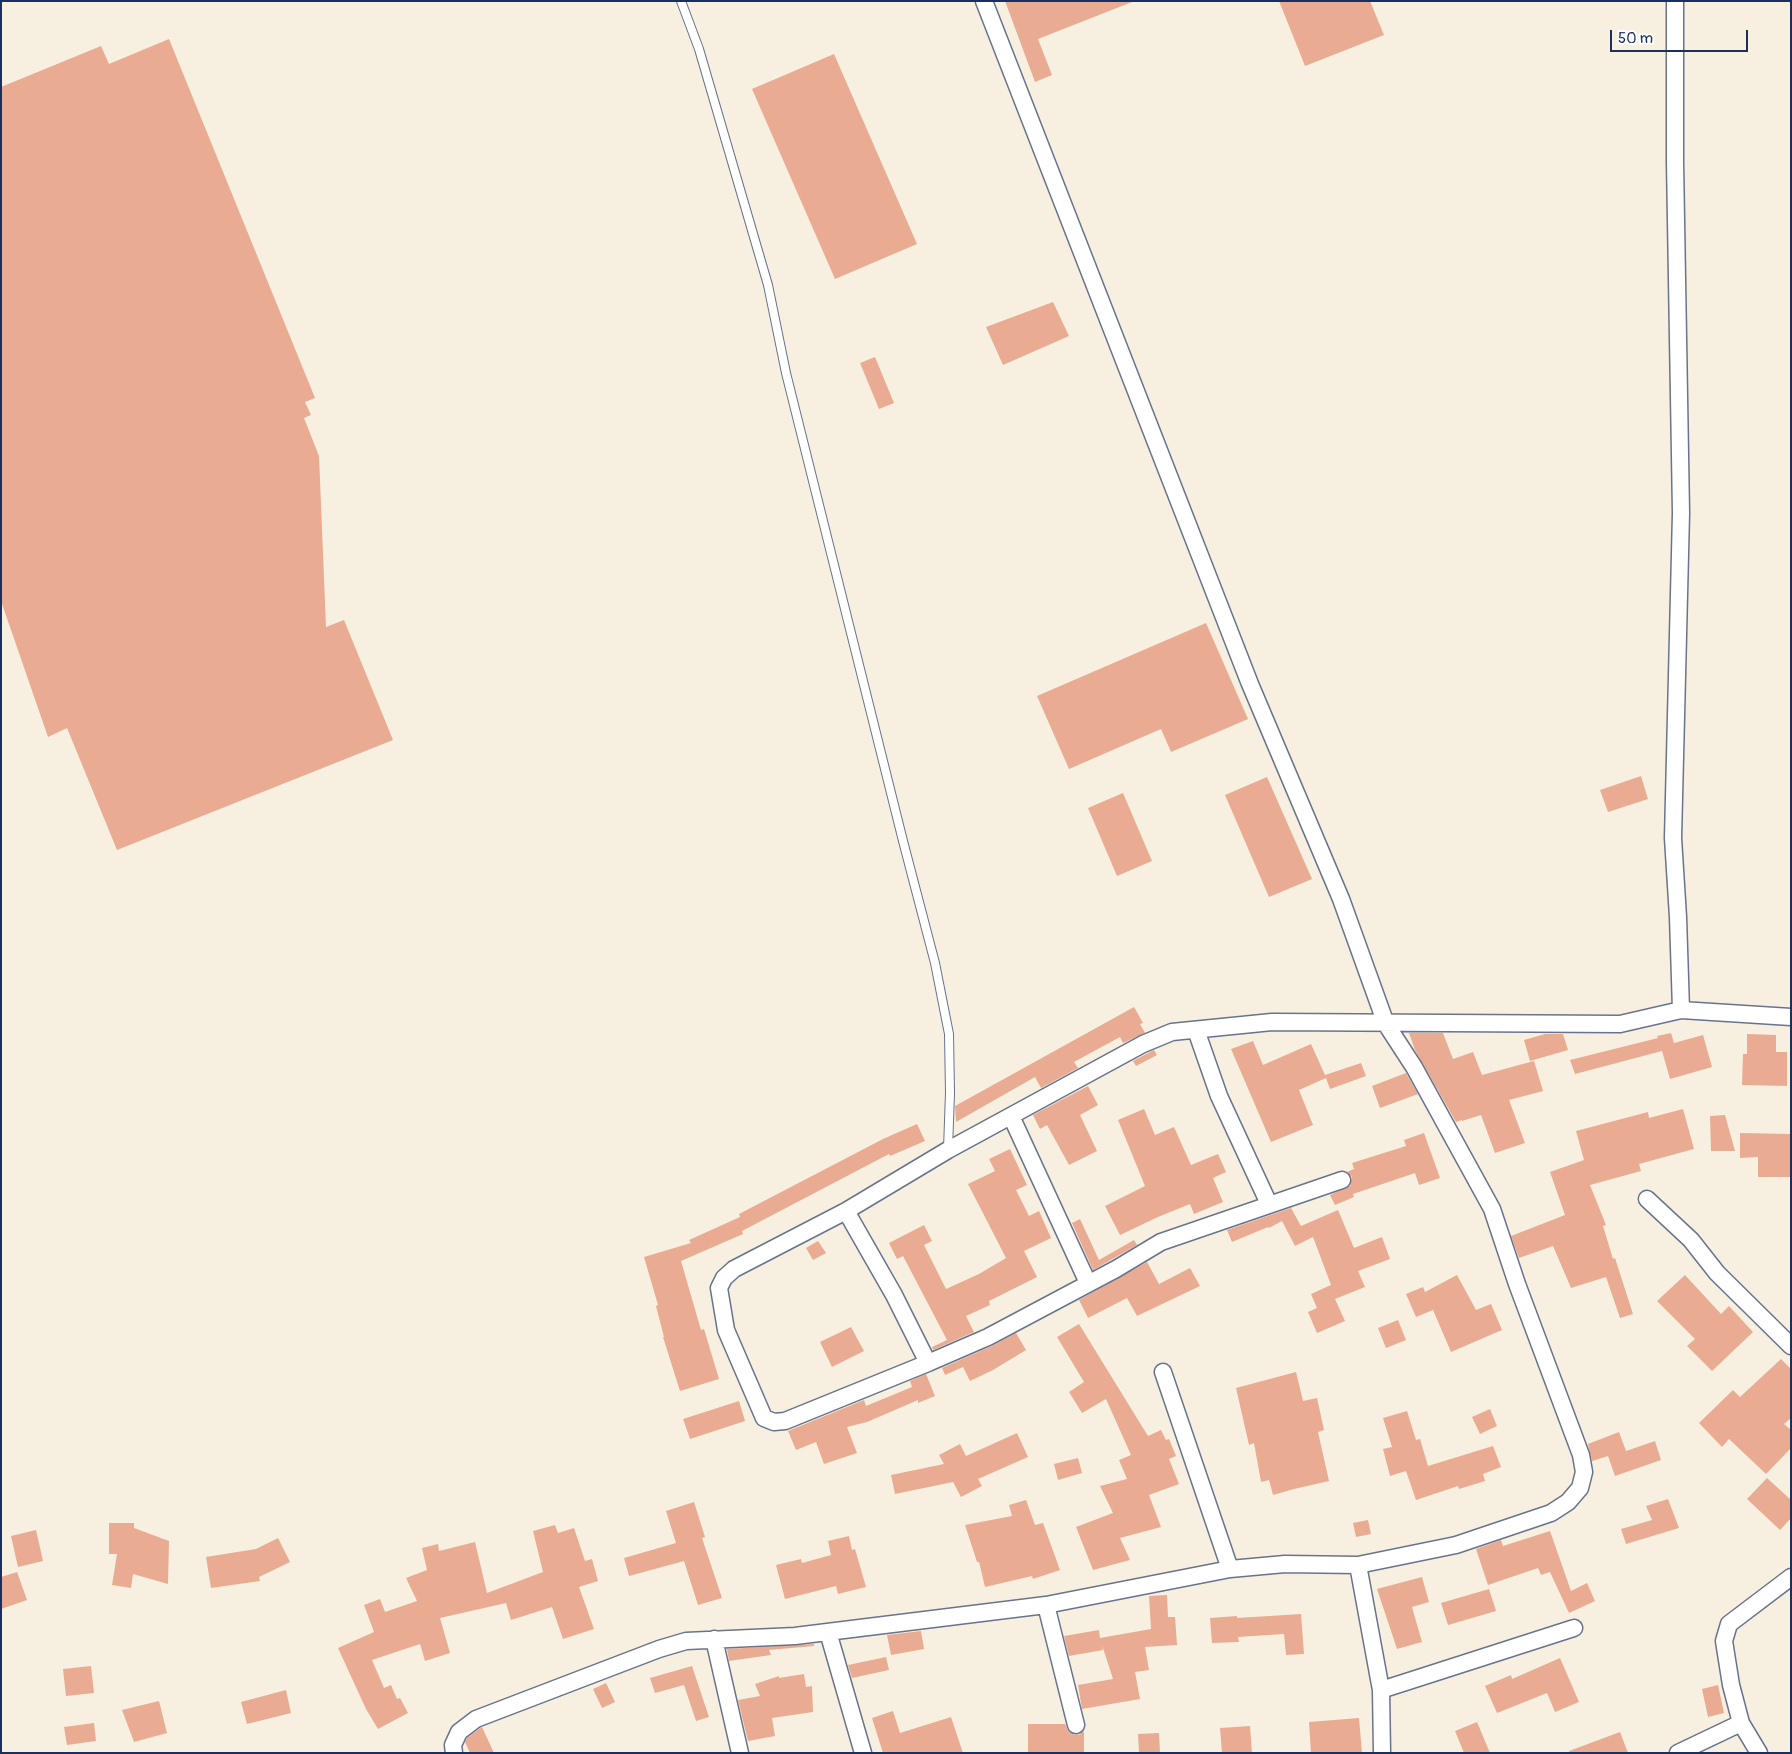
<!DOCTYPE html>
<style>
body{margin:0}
#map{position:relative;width:1792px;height:1754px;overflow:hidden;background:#f7f0e1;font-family:Pangolin,sans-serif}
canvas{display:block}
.frame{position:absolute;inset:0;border:2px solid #1b2f5e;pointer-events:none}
.scale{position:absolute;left:1610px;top:30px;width:138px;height:22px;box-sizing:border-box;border:2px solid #1b2f5e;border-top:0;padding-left:6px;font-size:15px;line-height:18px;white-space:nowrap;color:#1b2f5e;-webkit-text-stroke:4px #fff;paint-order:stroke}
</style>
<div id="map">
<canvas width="1792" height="1754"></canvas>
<div class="frame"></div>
<div class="scale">50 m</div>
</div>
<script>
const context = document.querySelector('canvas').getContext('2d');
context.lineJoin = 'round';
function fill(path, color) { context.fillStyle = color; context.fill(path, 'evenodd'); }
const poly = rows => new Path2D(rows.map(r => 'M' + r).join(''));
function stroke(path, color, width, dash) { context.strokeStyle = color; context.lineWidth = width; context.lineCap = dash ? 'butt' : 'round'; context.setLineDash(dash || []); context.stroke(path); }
const building = poly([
 [1005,1,1131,1,1132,2,1038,39,1052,75,1035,82],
 [1279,1,1370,1,1384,35,1305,66],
 [169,39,315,398,305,402,311,415,304,418,319,456,326,627,344,620,393,740,117,850,67,728,48,737,1,601,1,87,101,46,109,64],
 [834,54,917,244,835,279,752,89],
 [1053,302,1069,336,1003,365,986,327],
 [875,357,894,403,879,409,860,363],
 [1206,623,1248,719,1171,752,1161,729,1069,769,1037,696],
 [1641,776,1648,799,1608,812,1600,790],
 [1267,777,1312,879,1269,897,1225,795],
 [1123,793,1152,861,1117,876,1088,808],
 [1134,1007,1143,1023,1140,1024,1145,1033,1123,1043,1120,1037,1074,1062,1078,1068,1041,1088,1035,1077,956,1122,955,1106],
 [1409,1033,1443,1033,1453,1059,1473,1052,1482,1075,1534,1061,1543,1091,1509,1100,1525,1143,1495,1153,1481,1115,1462,1121,1462,1120,1456,1122,1415,1050],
 [1671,1033,1674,1043,1703,1035,1712,1067,1670,1079,1662,1051,1575,1074,1570,1060,1658,1038,1657,1036],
 [1545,1034,1563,1034,1568,1050,1530,1061,1524,1040],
 [1747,1034,1776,1035,1776,1052,1787,1052,1787,1086,1742,1085,1743,1054,1747,1054],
 [1253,1041,1263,1065,1311,1044,1325,1075,1361,1063,1366,1076,1330,1089,1326,1078,1299,1090,1313,1125,1271,1142,1231,1049],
 [1154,1050,1157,1055,1136,1066,1133,1061],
 [1406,1073,1418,1094,1380,1108,1372,1086],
 [1088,1086,1098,1105,1080,1115,1097,1151,1069,1165,1047,1125,1040,1129,1033,1115],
 [1144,1109,1155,1135,1174,1127,1191,1165,1218,1154,1226,1172,1213,1178,1223,1202,1194,1214,1190,1204,1158,1217,1120,1235,1105,1206,1145,1186,1118,1120],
 [1683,1109,1694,1149,1639,1164,1641,1171,1590,1185,1606,1225,1603,1226,1613,1259,1615,1258,1633,1314,1620,1318,1606,1277,1571,1288,1553,1246,1519,1258,1511,1236,1565,1215,1550,1172,1584,1160,1576,1131,1648,1112,1649,1118],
 [1725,1115,1735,1151,1711,1151,1710,1116],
 [917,1124,925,1141,890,1156,889,1154,742,1231,743,1234,681,1261,701,1330,704,1329,719,1379,680,1391,663,1337,664,1337,656,1306,658,1305,644,1257,691,1243,689,1240,740,1217,739,1214,883,1139],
 [1424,1133,1440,1178,1419,1185,1415,1173,1353,1194,1354,1197,1335,1205,1330,1195,1350,1186,1352,1177,1347,1172,1354,1169,1352,1163,1406,1146,1404,1140],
 [1740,1133,1791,1134,1791,1177,1758,1177,1758,1157,1740,1158],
 [1010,1149,1027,1185,1016,1190,1029,1216,1039,1211,1051,1238,1024,1251,1037,1277,989,1301,990,1305,966,1316,974,1332,933,1350,932,1347,947,1340,903,1256,897,1259,889,1243,924,1225,932,1241,924,1245,946,1289,979,1274,1006,1258,968,1184,995,1171,989,1159],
 [1291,1208,1301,1226,1338,1210,1354,1248,1382,1237,1390,1259,1358,1271,1365,1287,1335,1299,1345,1321,1317,1333,1308,1312,1317,1308,1311,1294,1331,1285,1313,1237,1295,1246,1282,1221,1269,1228,1268,1227,1232,1242,1227,1230],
 [1080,1219,1099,1260,1134,1240,1137,1245,1093,1270,1072,1223],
 [818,1241,826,1253,813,1260,806,1248],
 [1147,1262,1159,1284,1190,1268,1200,1286,1137,1316,1127,1298,1088,1318,1079,1300],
 [1457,1275,1476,1310,1491,1304,1502,1330,1451,1352,1433,1310,1416,1317,1406,1294,1423,1287,1425,1292],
 [1685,1275,1721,1314,1729,1306,1753,1332,1712,1371,1687,1346,1695,1339,1657,1301],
 [1398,1320,1406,1340,1386,1348,1378,1328],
 [1079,1324,1148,1436,1161,1430,1166,1440,1169,1439,1176,1456,1169,1459,1179,1484,1149,1495,1161,1527,1120,1538,1130,1560,1093,1570,1076,1527,1113,1513,1100,1486,1127,1479,1119,1460,1131,1455,1106,1399,1082,1413,1069,1392,1084,1382,1057,1337],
 [851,1327,864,1351,832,1367,820,1342],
 [1016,1333,1026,1350,993,1370,970,1381,963,1367,945,1375,942,1368,992,1346],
 [1781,1359,1791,1369,1791,1418,1784,1424,1791,1430,1791,1448,1766,1474,1729,1439,1722,1447,1699,1423,1733,1390,1740,1397],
 [1296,1372,1303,1401,1317,1398,1324,1430,1318,1432,1329,1481,1294,1489,1273,1495,1269,1480,1261,1482,1254,1443,1249,1445,1236,1388],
 [926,1374,935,1396,918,1403,918,1400,867,1422,847,1427,857,1453,824,1464,816,1442,796,1450,788,1431,864,1400,866,1406,912,1387,910,1381],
 [739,1401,745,1421,690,1439,683,1419],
 [1490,1409,1497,1426,1480,1434,1472,1417],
 [1407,1411,1416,1440,1420,1439,1428,1466,1493,1446,1501,1467,1483,1474,1485,1481,1459,1489,1458,1486,1416,1500,1406,1471,1390,1476,1383,1449,1392,1447,1383,1418],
 [1619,1432,1626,1451,1655,1441,1661,1460,1615,1476,1608,1456,1592,1461,1588,1444],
 [1017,1433,1028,1457,978,1479,982,1486,961,1497,953,1482,895,1494,891,1475,944,1464,939,1455,960,1444,966,1456],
 [1078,1458,1082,1473,1058,1480,1054,1464],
 [1767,1478,1791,1500,1791,1518,1780,1530,1747,1499],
 [1668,1499,1679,1528,1626,1544,1621,1529,1652,1520,1646,1506],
 [1026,1500,1035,1525,1043,1523,1060,1570,1033,1579,1032,1576,985,1587,979,1562,977,1562,965,1525,1012,1516,1009,1505],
 [694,1502,705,1537,702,1538,722,1598,698,1605,684,1561,629,1576,624,1558,676,1543,666,1511],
 [1368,1520,1371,1534,1356,1537,1353,1523],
 [109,1523,134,1523,134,1528,169,1541,168,1584,133,1574,131,1588,112,1585,117,1554,109,1554],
 [555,1525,558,1533,574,1528,585,1561,592,1559,598,1581,579,1587,594,1629,563,1639,552,1607,511,1620,506,1603,440,1618,450,1653,425,1661,420,1644,372,1660,384,1688,391,1685,397,1699,400,1698,408,1713,378,1729,366,1709,338,1648,374,1632,364,1605,380,1599,385,1612,417,1601,406,1578,427,1570,422,1548,438,1544,439,1551,475,1542,487,1593,543,1572,533,1531],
 [36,1530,43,1561,18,1567,11,1536],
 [1550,1531,1571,1591,1587,1583,1595,1601,1569,1613,1550,1572,1541,1575,1538,1568,1488,1585,1476,1549,1501,1540,1503,1546],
 [849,1536,852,1550,855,1549,866,1587,838,1594,836,1586,785,1599,776,1565,801,1559,802,1563,831,1555,828,1541],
 [278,1538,290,1562,259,1577,260,1581,211,1588,206,1557,256,1549],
 [17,1572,27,1600,1,1609,1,1577],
 [1422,1577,1429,1602,1412,1607,1422,1642,1397,1649,1377,1589],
 [1489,1589,1496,1611,1448,1625,1441,1603],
 [1167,1595,1168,1617,1175,1617,1177,1645,1145,1647,1149,1670,1135,1672,1140,1699,1082,1709,1078,1685,1113,1679,1102,1645,1103,1650,1069,1656,1064,1636,1099,1630,1100,1638,1151,1629,1149,1596],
 [1301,1614,1304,1654,1286,1655,1284,1634,1238,1637,1239,1642,1212,1643,1210,1618,1237,1616,1237,1618],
 [921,1631,924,1649,891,1655,887,1635],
 [814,1644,814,1646,769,1650,771,1655,729,1661,727,1649],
 [886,1657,889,1670,852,1678,848,1665],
 [1560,1658,1579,1702,1555,1712,1547,1693,1497,1713,1485,1686,1511,1675,1512,1679],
 [91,1666,94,1693,66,1696,63,1669],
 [692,1666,709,1717,696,1721,684,1685,655,1693,650,1678],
 [804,1674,806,1687,812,1686,813,1712,772,1718,775,1736,748,1741,738,1700,760,1696,755,1684,779,1676,779,1678],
 [606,1683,615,1702,602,1708,593,1689],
 [1718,1685,1724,1713,1708,1717,1702,1689],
 [286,1690,291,1713,247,1724,241,1702],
 [159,1701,167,1733,134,1742,122,1710],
 [893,1711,900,1733,951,1717,963,1753,883,1753,872,1718],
 [1359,1718,1362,1753,1311,1753,1309,1722],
 [1477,1722,1490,1753,1464,1753,1455,1731],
 [94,1723,96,1741,67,1745,64,1727],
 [1028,1724,1065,1724,1069,1732,1074,1735,1079,1735,1084,1731,1084,1753,1028,1753],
 [1250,1726,1252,1753,1222,1753,1220,1728],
 [482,1727,494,1753,470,1753,465,1742,467,1738],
 [1620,1732,1628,1753,1569,1753,1569,1751],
 [1159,1733,1160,1753,1139,1753,1138,1734]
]);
const service = poly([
 [681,1,699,49,768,285,786,373,903,841,935,963,949,1034,950,1093,948,1149]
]);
const minor = poly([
 [1675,1,1675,162,1681,513,1673,838,1678,917,1681,1010],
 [1196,1030,1219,1096,1269,1204],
 [1011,1116,1088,1283],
 [1342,1180,1161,1242,1116,1269,988,1337,928,1363,785,1421,774,1422,764,1418,726,1330,719,1288,724,1278,734,1269,846,1211,948,1150,1143,1044,1172,1032,1272,1022,1620,1024,1681,1010,1791,1017],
 [1647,1199,1691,1240,1717,1273,1791,1346],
 [846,1211,894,1295,928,1363],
 [1163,1372,1230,1569],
 [1358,1565,1381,1690,1382,1753],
 [1046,1605,1076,1725],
 [828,1632,863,1753],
 [714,1639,740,1753],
 [1381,1690,1574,1628],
 [454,1753,453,1745,459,1732,476,1719,659,1649,686,1641,795,1636,1046,1605,1230,1569,1285,1564,1358,1565,1456,1545,1551,1513,1568,1502,1580,1488,1584,1472,1581,1455,1517,1284,1492,1209,1414,1067,1386,1024,1341,899,1250,684,984,1],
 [1678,1753,1741,1723],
 [1759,1753,1741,1723,1731,1685,1724,1641,1729,1624,1791,1577]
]);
fill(building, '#e9ab91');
stroke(service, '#68738c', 10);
stroke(minor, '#68738c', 19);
stroke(service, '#fff', 8);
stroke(minor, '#fff', 16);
</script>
